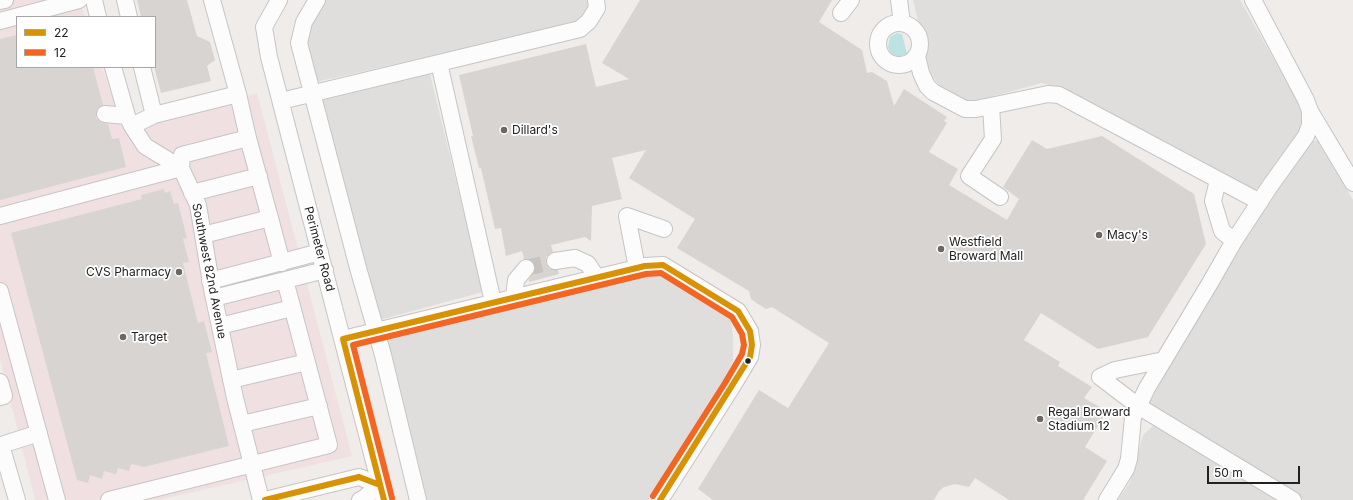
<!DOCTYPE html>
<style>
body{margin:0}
#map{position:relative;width:1353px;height:500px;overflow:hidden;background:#efece9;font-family:Inter,sans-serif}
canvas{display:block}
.legend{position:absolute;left:16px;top:16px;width:140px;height:52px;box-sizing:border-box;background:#fff;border:1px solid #a6a6a6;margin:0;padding:5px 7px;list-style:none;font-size:12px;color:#212121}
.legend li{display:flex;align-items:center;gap:8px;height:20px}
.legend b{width:20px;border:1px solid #a6a6a6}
.scale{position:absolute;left:1207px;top:466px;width:93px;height:18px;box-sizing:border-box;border:2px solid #212121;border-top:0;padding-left:5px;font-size:12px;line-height:14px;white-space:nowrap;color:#212121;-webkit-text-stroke:3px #fff;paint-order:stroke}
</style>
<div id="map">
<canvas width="1353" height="500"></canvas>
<ul class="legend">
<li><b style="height:5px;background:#d79205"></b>22</li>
<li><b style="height:5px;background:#f26522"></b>12</li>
</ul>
<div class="scale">50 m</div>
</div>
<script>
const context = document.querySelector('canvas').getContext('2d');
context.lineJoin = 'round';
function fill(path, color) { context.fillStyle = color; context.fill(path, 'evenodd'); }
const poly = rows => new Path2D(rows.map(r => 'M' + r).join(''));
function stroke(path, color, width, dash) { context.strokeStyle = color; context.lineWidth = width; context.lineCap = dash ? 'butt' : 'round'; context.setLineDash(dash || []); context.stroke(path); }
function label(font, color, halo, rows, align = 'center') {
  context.font = font + ' Inter,sans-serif'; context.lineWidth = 3.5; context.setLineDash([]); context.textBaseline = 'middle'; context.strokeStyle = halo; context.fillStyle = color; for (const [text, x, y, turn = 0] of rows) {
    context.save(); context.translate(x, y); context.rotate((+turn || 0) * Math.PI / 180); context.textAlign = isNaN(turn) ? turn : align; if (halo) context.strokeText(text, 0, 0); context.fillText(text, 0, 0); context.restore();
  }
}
const commercial = poly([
 [0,0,80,0,85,17,17,17,17,67,102,67,124,130,257,93,352,456,158,500,35,500,0,359]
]);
const parking = poly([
 [325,0,588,0,589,1,588,9,585,16,576,23,316,82,304,43,311,24],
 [913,0,1240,0,1297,100,1305,115,1305,126,1263,187,1250,190,1070,91,1042,83,975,101,964,101,942,88,934,79,928,66],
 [430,74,483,292,375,321,320,101],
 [1310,140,1318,141,1353,200,1353,500,1304,500,1148,406,1152,389,1238,244],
 [657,274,729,311,733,335,733,361,717,397,649,500,424,500,383,338],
 [1155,424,1278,500,1118,500,1130,482,1143,435]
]);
const water = poly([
 [897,33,902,34,907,54,901,56,895,56,890,52,888,47,890,37]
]);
const building = poly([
 [137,0,187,0,197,36,210,42,215,60,207,66,211,81,161,93,155,70,155,17,141,17],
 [640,0,832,0,819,22,862,50,867,73,872,72,887,81,894,106,904,89,947,117,944,121,947,123,929,152,958,169,949,185,1007,220,1019,199,1003,187,1032,140,1047,149,1102,136,1194,194,1206,244,1148,337,1098,349,1041,313,1024,340,1060,362,1058,366,1092,387,1084,398,1107,411,1085,447,1107,461,1083,500,1009,500,975,478,969,487,955,484,944,487,939,491,934,500,713,500,698,489,759,390,788,408,829,343,772,307,766,309,758,304,751,299,749,291,677,248,695,219,629,178,646,150,612,158,622,199,592,206,591,241,585,237,551,245,553,252,549,254,546,257,546,263,548,267,551,270,558,270,559,274,529,282,529,279,535,270,535,264,532,260,524,259,522,251,506,256,501,228,495,229,481,168,479,168,471,136,473,136,459,75,586,44,596,87,629,79,602,63],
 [17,35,17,67,93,67,103,105,97,109,96,114,96,118,100,122,108,124,112,139,119,138,126,167,0,200,0,39],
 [164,189,165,193,170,191,174,204,178,203,187,238,183,239,189,262,183,263,198,323,204,321,212,352,206,353,229,446,144,467,131,464,129,471,118,468,116,474,104,471,102,479,90,475,88,483,77,480,11,233,142,199,141,195]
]);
const minorTunnel = poly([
 [526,268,555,261]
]);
const minor = poly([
 [94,0,98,17],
 [125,0,129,17],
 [279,0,264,27,269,57,384,500],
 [317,0,304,22,299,43,358,268,383,355,418,500],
 [899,0,902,23],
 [0,1,5,0],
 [841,13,851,0],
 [0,21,79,0],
 '878 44a21 21 0 1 1 42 0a21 21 0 1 1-42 0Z',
 [917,56,921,73,927,86,933,92,965,109,976,109,1048,94,1059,95,1260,202],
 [439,63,493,302],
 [113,67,127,116,132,126,145,146,181,168,198,205,212,289,235,398,261,500],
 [281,101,580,29,589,21,597,8,596,0],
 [991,106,993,139,969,176,1000,197],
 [1310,111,1353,183],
 [105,114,127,116],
 [154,115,238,94,212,0],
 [132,126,154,115,142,67],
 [1218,180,1213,201,1222,231,1234,241],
 [192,193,259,176],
 [0,216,181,168,182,155,248,138,238,94],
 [270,218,282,263],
 [203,235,270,218,248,138],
 [555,261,575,258,588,264,597,278],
 [637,268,627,216,664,229],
 [210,281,320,252],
 [0,291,57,500],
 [514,297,516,280,526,268],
 [214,298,325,270],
 [220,326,292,308],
 [343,339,645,266,663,265,738,311,750,331,752,345,750,357,732,387,660,500],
 [1164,360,1115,370,1100,377,1138,406,1293,500],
 [231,380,307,362],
 [0,382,4,396,0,397],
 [242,424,319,406],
 [17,500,1,445,39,433],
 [109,500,329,445,285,280],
 [265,500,359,477,380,485],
 [360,500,363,499,380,485],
 [1107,500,1126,469,1129,459,1133,417,1147,388,1210,283,1234,241,1270,186,1306,136,1310,125,1310,111,1306,100,1253,0]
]);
const bus1 = poly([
 [265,500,359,477,380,485],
 [384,500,343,339,645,266,663,265,738,311,750,331,752,345,750,357,660,500]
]);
const bus2 = poly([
 [392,498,353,345,646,274,661,273,732,317,742,334,744,345,742,354,725,383,653,496]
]);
const markers = [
 [504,130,4,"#696867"],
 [1099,235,4,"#696867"],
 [941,249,4,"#696867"],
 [179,272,4,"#696867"],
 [123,337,4,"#696867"],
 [748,361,3.5,"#212121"],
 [1040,419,4,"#696867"]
];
const poiNames = [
 ["Dillard's",512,130],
 ["Macy's",1107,235],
 ["Westfield",949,242],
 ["Broward Mall",949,256],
 ["CVS Pharmacy",171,272,"right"],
 ["Target",131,337],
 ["Regal Broward",1048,412],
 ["Stadium 12",1048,426]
];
const streetNames = [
 ["Perimeter Road",319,249,75],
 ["Southwest 82nd Avenue",209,271,79]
];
fill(commercial, '#f1e0e1');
fill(parking, '#dfdedd');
fill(water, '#bce2e3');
fill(building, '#d8d4d2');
stroke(minorTunnel, '#c6c3c1', 16, [16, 8]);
stroke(minor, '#c6c5c4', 18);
stroke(minor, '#fdfcfc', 16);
stroke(bus1, '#d79205', 6);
stroke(bus2, '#f26522', 6);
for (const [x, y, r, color] of markers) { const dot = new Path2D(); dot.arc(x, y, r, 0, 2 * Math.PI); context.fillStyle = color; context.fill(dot); stroke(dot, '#fff', 1.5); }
label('12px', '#212121', '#fff', poiNames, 'left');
label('12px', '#212121', '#fff', streetNames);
</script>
